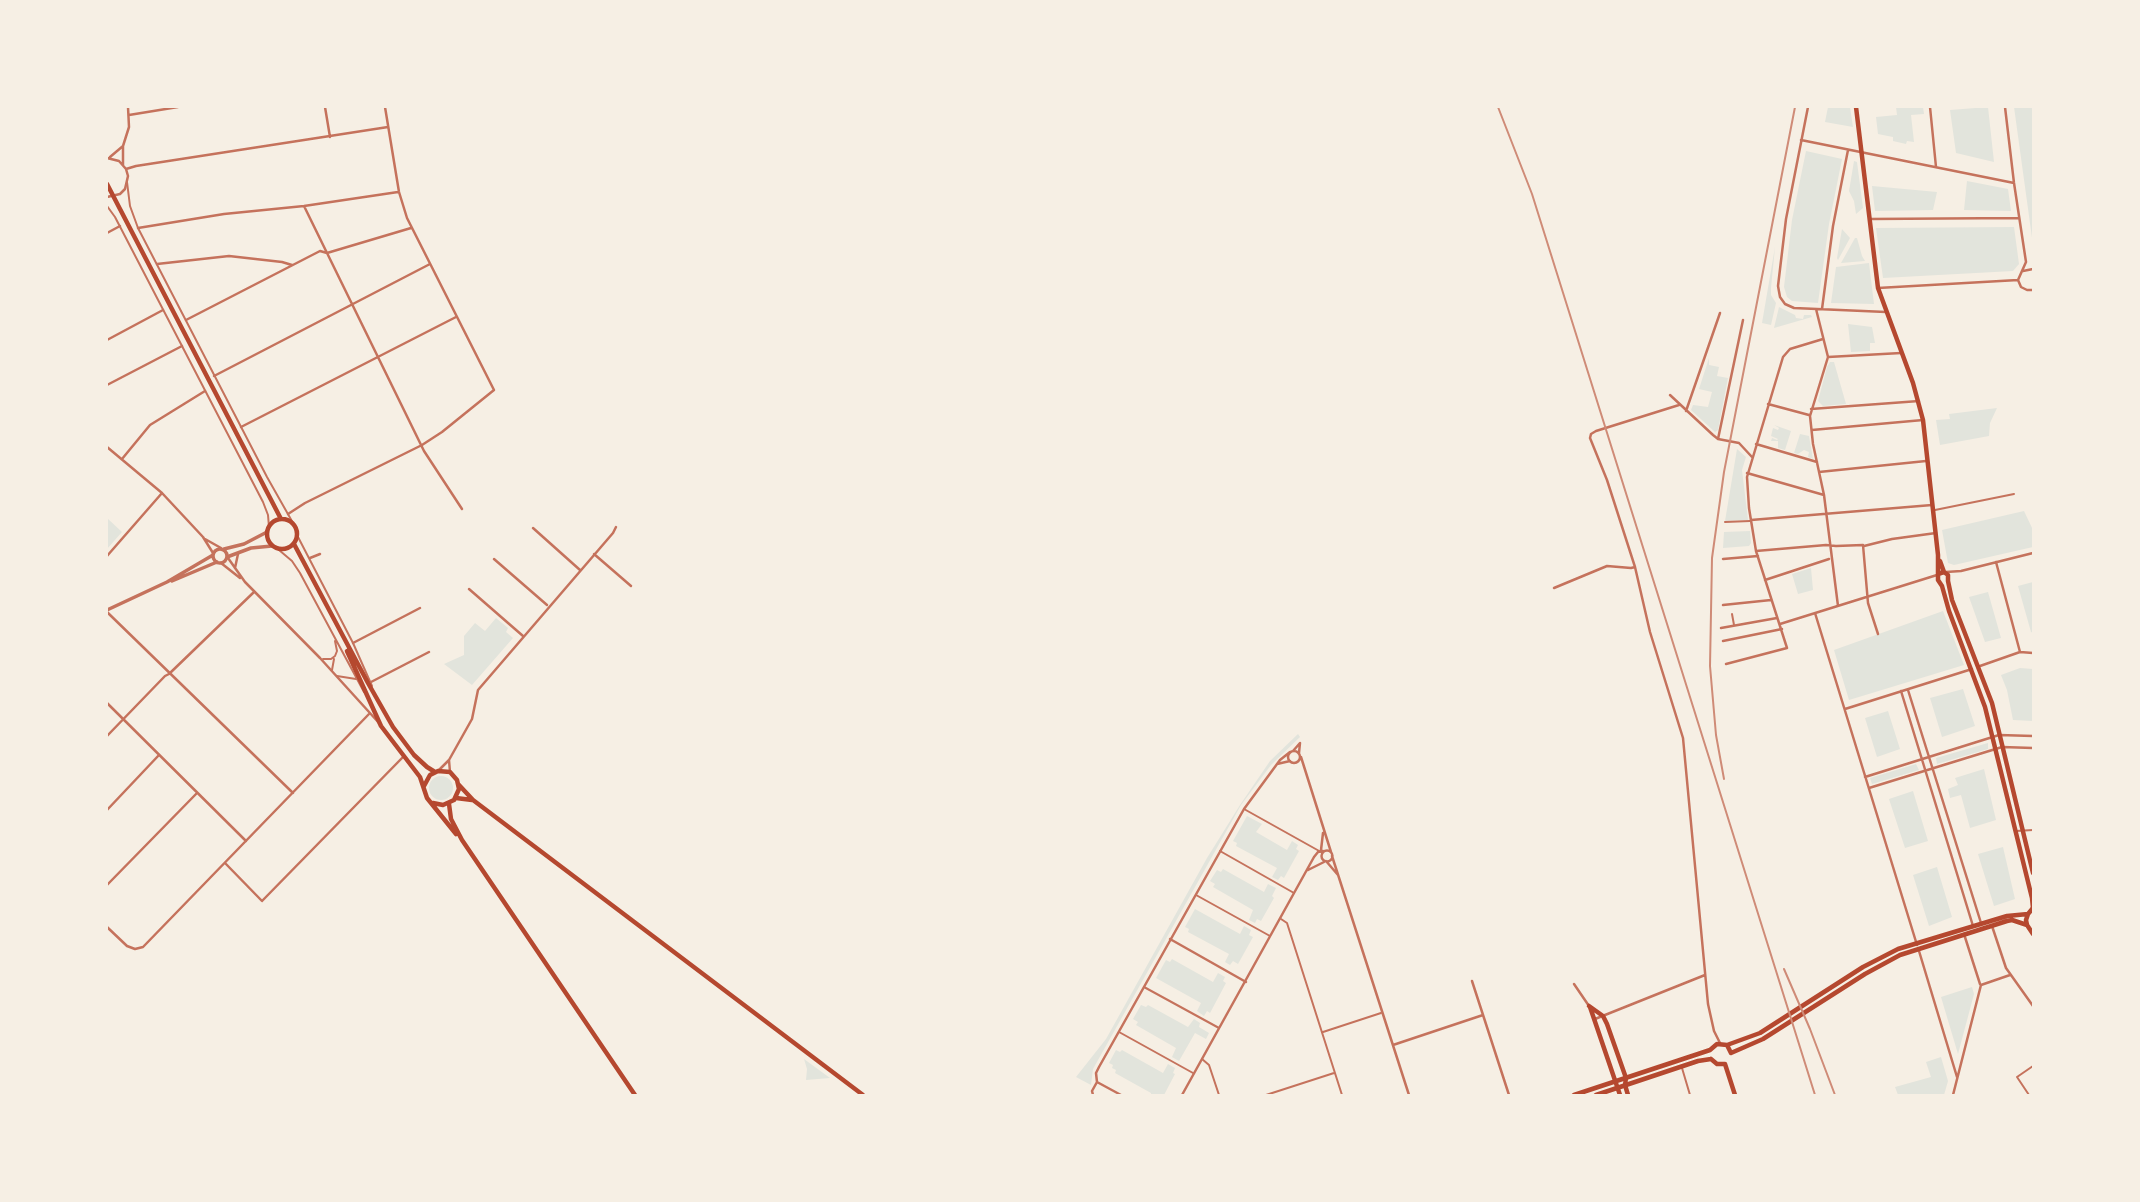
<!DOCTYPE html>
<style>
body{margin:0}
#map{position:relative;width:2140px;height:1202px;overflow:hidden;background:#f6efe4;font-family:"Nunito Sans",sans-serif}
canvas{display:block}
.frame{position:absolute;inset:0;border:108px solid #f6efe4;pointer-events:none}
</style>
<div id="map">
<canvas width="2140" height="1202"></canvas>
<div class="frame"></div>
</div>
<script>
const context = document.querySelector('canvas').getContext('2d');
context.lineJoin = 'round';
function fill(path, color) { context.fillStyle = color; context.fill(path, 'evenodd'); }
const poly = rows => new Path2D(rows.map(r => 'M' + r).join(''));
function stroke(path, color, width, dash) { context.strokeStyle = color; context.lineWidth = width; context.lineCap = dash ? 'butt' : 'round'; context.setLineDash(dash || []); context.stroke(path); }
const green = poly([
 [1828,107,1850,107,1853,127,1825,122],
 [1896,107,1923,107,1924,114,1911,115,1914,142,1907,141,1906,144,1893,141,1893,137,1878,134,1876,117,1897,115],
 [1988,107,1994,162,1956,153,1950,110],
 [2014,107,2031,107,2033,110,2033,245],
 [1806,151,1842,159,1829,224,1818,303,1792,301,1787,297,1784,287,1792,220],
 [1854,161,1857,162,1863,208,1856,214,1854,201,1849,191],
 [1967,181,2008,189,2011,211,1964,210],
 [1872,186,1937,192,1933,210,1875,211],
 [2014,227,2019,264,2013,271,1883,278,1876,228],
 [1842,229,1850,238,1838,260,1837,258],
 [1855,238,1857,238,1862,256,1865,261,1841,263],
 [1775,247,1771,288,1771,295,1776,303,1771,325,1762,323],
 [1869,263,1874,304,1831,303,1836,267],
 [1779,307,1795,315,1796,318,1803,319,1804,315,1811,315,1812,317,1774,328],
 [1848,324,1872,327,1875,343,1870,343,1870,351,1851,352],
 [1709,358,1709,365,1719,367,1717,376,1728,378,1718,430,1715,432,1691,410,1693,405,1708,407,1712,392,1699,389],
 [1830,362,1834,362,1846,404,1823,406,1818,401,1827,367],
 [1997,408,1990,423,1989,436,1940,445,1936,420,1950,419,1949,414],
 [1774,425,1791,431,1785,450,1778,448,1778,441,1771,441,1772,438,1777,440,1778,439,1771,436,1773,428,1778,430,1779,428],
 [1800,434,1809,436,1813,459,1808,457,1809,452,1804,450,1798,454,1794,453],
 [1737,449,1746,457,1742,470,1748,520,1725,521],
 [2024,511,2033,530,2033,547,1954,565,1948,563,1942,530],
 [107,518,122,532,107,549],
 [1750,531,1751,543,1749,546,1723,548,1724,532],
 [1811,568,1813,590,1798,594,1792,574],
 [2033,582,2033,633,2031,632,2018,586],
 [1988,592,2001,638,1985,642,1969,597],
 [1943,611,1964,665,1849,700,1834,650],
 [496,618,508,628,506,632,513,638,472,685,444,664,464,655,464,636,475,623,485,631],
 [2020,668,2033,669,2033,721,2013,720,2007,690,2001,675],
 [1963,689,1975,726,1942,737,1930,698],
 [1888,711,1900,749,1877,757,1865,718],
 [1298,734,1300,737,1271,765,1241,805,1093,1069,1091,1085,1076,1077,1106,1039,1207,858,1240,805,1270,761],
 [1988,743,1988,749,1937,764,1936,758],
 [1916,764,1919,770,1872,784,1870,778],
 [1984,769,1996,820,1970,828,1961,795,1950,798,1948,789,1958,785,1955,778],
 '429 788a12 12 0 1 1 24 0a12 12 0 1 1-24 0Z',
 [1913,791,1928,841,1905,848,1889,799],
 [1247,816,1262,824,1256,832,1287,850,1292,841,1298,845,1296,849,1299,851,1284,878,1281,876,1278,880,1272,877,1277,868,1236,846,1237,843,1233,841],
 [2003,847,2015,899,1994,906,1978,854],
 [1937,867,1952,917,1929,926,1913,875],
 [1223,869,1264,892,1268,884,1276,888,1272,896,1274,898,1261,921,1257,919,1255,923,1249,920,1253,910,1213,887,1215,884,1210,881,1217,870,1221,872],
 [1195,909,1240,934,1244,926,1251,930,1249,935,1253,937,1238,964,1233,961,1230,965,1225,962,1229,954,1188,932,1189,929,1185,927],
 [1172,959,1213,982,1218,973,1225,977,1223,981,1226,983,1210,1013,1207,1011,1204,1016,1197,1011,1201,1003,1156,978,1166,960,1170,962],
 [1972,987,1974,994,1958,1054,1941,997],
 [1141,1005,1146,1007,1148,1005,1188,1027,1194,1019,1200,1023,1199,1027,1209,1033,1206,1039,1195,1033,1179,1061,1172,1057,1176,1048,1136,1025,1138,1022,1133,1019],
 [1116,1050,1120,1052,1122,1050,1163,1073,1168,1064,1175,1068,1173,1073,1175,1074,1164,1095,1151,1095,1151,1093,1115,1073,1116,1070,1112,1068,1113,1065,1109,1063],
 [1941,1057,1948,1081,1944,1095,1898,1095,1895,1087,1931,1077,1926,1062],
 [804,1059,830,1078,806,1080,807,1069]
]);
const service = poly([
 [127,182,130,206,138,228,267,477,293,523],
 [107,206,115,217,263,502,268,515,269,527],
 [1935,510,2014,494],
 [298,537,353,643,372,686],
 [279,550,292,561,300,573,364,692],
 [323,659,331,659,335,656,337,651,335,641],
 [332,670,334,659],
 [337,676,356,679],
 [2016,831,2033,830]
]);
const pedestrian = poly([
 [1725,522,1750,521],
 [1732,614,1734,625],
 [1244,809,1321,852],
 [1220,851,1294,893],
 [1196,895,1270,936],
 [1281,919,1287,923,1342,1095],
 [1144,987,1219,1028],
 [1119,1032,1193,1073],
 [1323,1032,1381,1013],
 [1202,1059,1209,1065,1219,1095],
 [1682,1068,1690,1095],
 [1266,1095,1334,1073],
 [2029,1095,2017,1077,2033,1066]
]);
const minor = poly([
 [325,107,330,137],
 [1808,107,1786,219,1778,286,1780,297,1785,304,1794,308,1886,312],
 [1930,107,1936,167],
 [2005,107,2014,183,2026,262,2018,280,2021,287,2027,290,2033,290],
 [129,115,178,107],
 [1801,140,2014,183],
 [110,157,123,146],
 [107,158,119,161,126,169,128,176,125,189,120,194,107,197],
 [123,165,123,146,129,127,128,107],
 [126,169,136,166,388,127],
 [304,206,424,451,462,509],
 [1870,219,2019,218],
 [138,228,224,214,304,206,398,192],
 [107,233,120,226],
 [157,264,229,256,282,262,292,265],
 [2023,271,2033,269],
 [1878,288,2018,280],
 [1816,309,1828,357,1810,416,1813,444,1824,495,1838,606],
 [1822,309,1833,226,1848,150],
 [186,320,320,251,327,253,411,228],
 [107,340,163,310],
 [1828,357,1901,353],
 [214,376,430,264],
 [107,385,182,346],
 [1670,395,1713,435,1718,439,1739,443,1752,457],
 [1768,404,1809,415],
 [1679,405,1596,431,1591,434,1590,438,1607,480,1635,567,1650,632,1683,738,1708,1004,1714,1031,1720,1043],
 [1811,409,1919,401],
 [1686,411,1720,313],
 [241,427,456,317],
 [1812,430,1923,420],
 [1718,439,1743,320],
 [1756,444,1817,462],
 [107,447,162,493,203,537,213,553],
 [122,459,150,425,205,391],
 [1819,472,1926,461],
 [1747,473,1824,495],
 [288,514,305,503,422,445,442,432,494,390,407,218,399,192,385,107],
 [1751,520,1932,505],
 [533,528,580,570],
 [205,539,221,548],
 [1864,546,1892,539,1936,533],
 [1756,551,1826,545,1836,546,1863,545,1868,603,1878,634],
 [594,554,631,586],
 [107,556,162,493],
 [228,558,245,582,320,658,379,723],
 [310,558,320,554],
 [494,559,547,605],
 [1723,559,1758,556],
 [1996,562,2020,652],
 [221,563,240,578],
 [235,568,238,554],
 [1946,572,1961,571,2033,553],
 [1765,580,1829,559],
 [1554,588,1607,566,1631,568,1635,567],
 [469,589,523,636],
 [1723,605,1771,600],
 [107,612,293,793],
 [1815,613,1917,945],
 [1780,624,1937,575],
 [1721,628,1777,618],
 [1723,641,1782,629],
 [353,643,420,608],
 [1726,664,1787,648,1756,551,1749,508,1747,477,1783,357,1790,349,1823,339],
 [1980,666,2020,652,2033,653],
 [371,682,429,652],
 [1908,690,1981,923],
 [1901,691,1973,926],
 [107,703,246,841],
 [1845,709,1972,669],
 [107,736,165,676,169,674,254,592],
 [1293,751,1300,743,1299,753],
 '1288 757a6 6 0 1 1 12 0a6 6 0 1 1-12 0Z',
 [1301,757,1331,852],
 [449,760,472,719,478,690,613,533,616,527],
 [1277,764,1290,761],
 [438,771,449,760,450,772],
 [1865,777,1999,735,2033,736],
 [1869,788,2002,747,2033,748],
 [107,810,159,755],
 [1321,850,1323,833],
 '1321.5 856a5.5 5.5 0 1 1 11 0a5.5 5.5 0 1 1-11 0Z',
 [1332,856,1409,1095],
 [1326,861,1338,875],
 [225,863,262,901,403,757],
 [1308,870,1324,862],
 [107,885,197,793],
 [1992,926,2006,968,2033,1006],
 [107,927,127,946,135,949,143,947,369,714],
 [1964,934,1980,984],
 [1170,939,1246,982],
 [1919,951,1957,1077],
 [1472,981,1509,1095],
 [1574,984,1589,1006],
 [1981,985,2010,975],
 [1595,1019,1705,975],
 [1393,1045,1483,1015],
 [1097,1082,1096,1073,1099,1067,1244,809,1280,760,1290,752],
 [1097,1082,1121,1095],
 [1093,1095,1092,1091,1097,1082],
 [1182,1095,1314,857,1318,852,1323,851],
 [1953,1095,1981,985]
]);
const tertiary = poly([
 '213 556a7 7 0 1 1 14 0a7 7 0 1 1-14 0Z',
 [224,549,244,544,267,532],
 [227,557,251,548,272,546],
 [172,581,217,562],
 [107,610,167,582,213,555]
]);
const secondary = poly([
 [1856,107,1878,288,1913,383,1923,420,1938,555,1938,574],
 [1940,561,1944,572,1948,575,1948,581,1952,600,1992,703,2033,873],
 [1944,572,1938,574,1938,580,1942,586,1949,611,1985,707,2032,898,2033,908],
 [1589,1006,1603,1016,1607,1024,1626,1078,1625,1085,1628,1095],
 [1590,1007,1620,1095]
]);
const primary = poly([
 [459,785,473,800,863,1095],
 [456,798,472,800],
 [2033,908,2028,914,2026,920,2027,925,2033,934],
 [1727,1045,1760,1033,1863,967,1898,949,2007,916,2028,914],
 [1731,1053,1763,1039,1865,974,1900,955,2007,921,2012,920,2027,925],
 [1711,1059,1717,1064,1725,1064],
 [1725,1064,1735,1095],
 [1574,1095,1698,1054,1710,1050,1717,1044,1727,1045,1731,1053],
 [1596,1095,1698,1061,1711,1059]
]);
const trunk = poly([
 [107,184,281,519],
 '267 534a15 15 0 1 1 30 0a15 15 0 1 1-30 0Z',
 [294,544,368,683,393,727,414,755,427,767,435,772],
 [347,651,381,726,420,777,427,798,456,834],
 [424,786,430,775,438,771,450,772,457,780,459,789,454,800,443,805,433,803],
 [449,804,451,819,462,840,635,1095]
]);
const rail = poly([
 [1498,107,1532,194,1815,1095],
 [1724,779,1716,735,1710,666,1712,558,1724,472,1795,107],
 [1784,969,1810,1029,1835,1095]
]);
fill(green, '#e2e4dc');
stroke(service, '#c5725c', 2);
stroke(pedestrian, '#c5725c', 2);
stroke(minor, '#c5725c', 2.5);
stroke(tertiary, '#c5725c', 3.5);
stroke(secondary, '#b5482f', 4.5);
stroke(primary, '#b5482f', 4.5);
stroke(trunk, '#b5482f', 4.5);
stroke(rail, '#cf8b77', 2);
</script>
